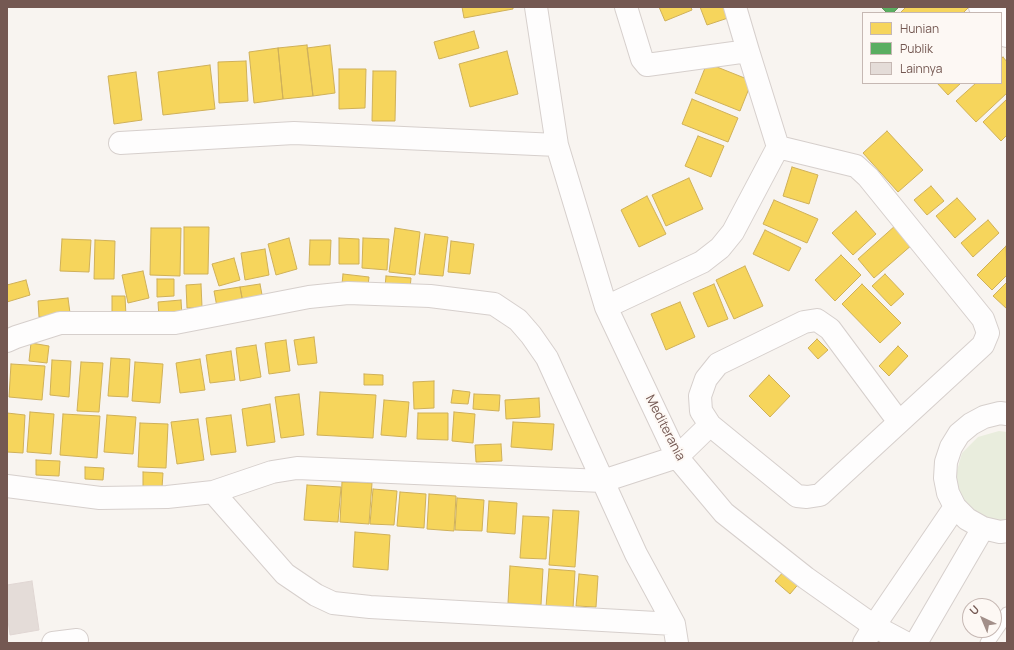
<!DOCTYPE html>
<style>
body{margin:0}
#map{position:relative;width:1014px;height:650px;overflow:hidden;background:#f8f4f0;font-family:Manrope,sans-serif}
canvas{display:block}
.frame{position:absolute;inset:0;border:8px solid #745852;pointer-events:none}
.legend{position:absolute;left:862px;top:12px;width:140px;height:72px;box-sizing:border-box;background:#fdf8f4;border:1px solid #c6b8b3;margin:0;padding:5px 7px;list-style:none;font-size:12px;color:#745852}
.legend li{display:flex;align-items:center;gap:8px;height:20px}
.legend b{width:20px;border:1px solid #c6b8b3}
.north{position:absolute;left:962px;top:598px;width:40px;height:40px;box-sizing:border-box;background:#fdf8f4;border:1px solid #c6b8b3;border-radius:50%;rotate:316deg;font-size:11px;font-weight:700;line-height:16px;text-align:center;color:#745852}
.north::after{content:'';display:block;margin:auto;width:14px;height:18px;background:#a28f89;clip-path:polygon(50% 0,100% 100%,50% 72%,0 100%)}
</style>
<div id="map">
<canvas width="1014" height="650"></canvas>
<div class="frame"></div>
<ul class="legend">
<li><b style="height:11px;background:#f6d55c"></b>Hunian</li>
<li><b style="height:11px;background:#5aae61"></b>Publik</li>
<li><b style="height:11px;background:#e4dcd8"></b>Lainnya</li>
</ul>
<div class="north">U</div>
</div>
<script>
const context = document.querySelector('canvas').getContext('2d');
context.lineJoin = 'round';
function fill(path, color) { context.fillStyle = color; context.fill(path, 'evenodd'); }
const poly = rows => new Path2D(rows.map(r => 'M' + r).join(''));
function stroke(path, color, width, dash) { context.strokeStyle = color; context.lineWidth = width; context.lineCap = dash ? 'butt' : 'round'; context.setLineDash(dash || []); context.stroke(path); }
function label(font, color, halo, rows, align = 'center') {
  context.font = font + ' Manrope,sans-serif'; context.lineWidth = 4; context.setLineDash([]); context.textBaseline = 'middle'; context.strokeStyle = halo; context.fillStyle = color; for (const [text, x, y, turn = 0] of rows) {
    context.save(); context.translate(x, y); context.rotate((+turn || 0) * Math.PI / 180); context.textAlign = isNaN(turn) ? turn : align; if (halo) context.strokeText(text, 0, 0); context.fillText(text, 0, 0); context.restore();
  }
}
const green = poly([
 [999,431,1007,432,1007,521,994,522,974,513,960,496,956,474,962,453,978,437]
]);
const homes = poly([
 [462,7,513,7,513,9,464,18,462,7],
 [659,7,691,7,692,10,665,21,659,7],
 [700,7,728,7,731,17,707,25,700,7],
 [906,7,969,7,963,13,900,13,906,7],
 [474,31,479,48,439,59,434,42,474,31],
 [307,45,313,96,283,99,278,48,307,45],
 [330,45,335,93,313,96,307,48,330,45],
 [278,48,283,99,254,103,249,52,278,48],
 [507,51,518,94,470,107,459,64,507,51],
 [1003,57,1007,62,1007,93,976,122,956,101,976,83,1001,83,1001,59,1003,57],
 [246,61,248,101,219,103,218,62,246,61],
 [707,63,752,81,740,111,695,93,707,63],
 [210,65,215,109,163,115,158,72,210,65],
 [339,69,366,69,365,108,339,109,339,69],
 [373,71,396,71,395,121,372,121,373,71],
 [136,72,142,120,114,124,108,76,136,72],
 [937,83,961,83,948,95,937,83],
 [692,99,738,118,728,142,682,124,692,99],
 [1007,99,1007,135,1001,141,983,122,1007,99],
 [887,131,923,170,898,192,863,153,887,131],
 [698,136,724,146,711,177,685,166,698,136],
 [792,167,818,175,809,204,783,196,792,167],
 [689,178,703,209,666,226,652,195,689,178],
 [931,186,944,201,927,215,914,200,931,186],
 [647,196,666,234,639,247,621,210,647,196],
 [957,198,976,219,955,238,936,216,957,198],
 [774,200,818,219,807,243,763,224,774,200],
 [856,211,876,234,853,255,832,233,856,211],
 [988,220,999,233,973,257,961,243,988,220],
 [896,225,913,244,874,278,858,259,896,225],
 [184,227,209,227,208,274,184,274,184,227],
 [151,228,181,228,180,276,150,275,151,228],
 [395,228,420,232,415,275,389,272,395,228],
 [765,230,801,248,789,271,753,254,765,230],
 [425,234,448,237,443,276,419,274,425,234],
 [289,238,297,269,276,275,268,244,289,238],
 [339,238,359,239,359,264,339,264,339,238],
 [363,238,389,239,387,270,362,268,363,238],
 [62,239,91,240,89,272,60,271,62,239],
 [95,240,115,241,114,279,94,279,95,240],
 [310,240,331,240,330,265,309,265,310,240],
 [451,241,474,244,470,274,448,272,451,241],
 [1006,246,1007,275,992,290,977,275,1006,246],
 [265,249,269,275,245,280,241,253,265,249],
 [841,255,861,275,835,301,815,280,841,255],
 [234,258,240,280,219,286,212,264,234,258],
 [745,266,763,306,734,319,716,280,745,266],
 [143,271,149,298,128,303,122,275,143,271],
 [343,274,369,277,368,286,342,284,343,274],
 [885,274,904,294,891,306,872,286,885,274],
 [386,276,411,278,410,289,385,287,386,276],
 [157,279,174,279,174,296,157,297,157,279],
 [26,280,30,295,7,302,7,285,26,280],
 [1007,282,1007,309,993,296,1007,282],
 [201,284,202,307,187,308,186,285,201,284],
 [260,284,263,300,243,303,240,287,260,284],
 [714,284,728,319,708,327,693,293,714,284],
 [862,284,901,323,880,343,842,304,862,284],
 [240,287,243,303,217,307,214,291,240,287],
 [112,296,125,296,126,316,112,316,112,296],
 [68,298,70,313,39,317,38,301,68,298],
 [181,300,182,316,159,318,158,302,181,300],
 [680,302,695,337,666,350,651,314,680,302],
 [314,337,317,363,298,365,294,340,314,337],
 [817,339,828,350,818,359,808,348,817,339],
 [286,340,290,371,269,374,265,343,286,340],
 [31,343,49,346,47,363,29,361,31,343],
 [256,345,261,377,240,381,236,348,256,345],
 [898,346,908,356,889,376,879,366,898,346],
 [231,351,235,380,210,383,206,355,231,351],
 [111,358,130,359,128,397,108,396,111,358],
 [200,359,205,390,180,393,176,363,200,359],
 [52,360,71,361,69,397,50,395,52,360],
 [81,362,103,363,99,412,77,411,81,362],
 [135,362,163,364,160,403,132,401,135,362],
 [11,364,45,366,42,400,9,397,11,364],
 [364,374,383,375,383,385,364,385,364,374],
 [769,375,790,396,770,417,749,396,769,375],
 [434,381,434,408,414,409,413,382,434,381],
 [453,390,470,392,468,404,451,403,453,390],
 [320,392,376,395,373,438,317,435,320,392],
 [299,394,304,435,281,438,275,397,299,394],
 [474,394,500,395,499,411,473,409,474,394],
 [539,398,540,417,506,419,505,400,539,398],
 [384,400,409,402,406,437,381,435,384,400],
 [270,404,275,442,247,446,242,409,270,404],
 [30,412,54,414,51,454,27,452,30,412],
 [454,412,475,414,473,443,452,441,454,412],
 [7,413,25,415,23,453,7,452,7,413],
 [418,413,448,413,448,440,417,439,418,413],
 [63,414,100,416,97,458,60,455,63,414],
 [107,415,136,417,133,454,104,452,107,415],
 [231,415,236,452,211,455,206,418,231,415],
 [198,419,204,460,177,464,171,422,198,419],
 [513,422,554,424,552,450,511,447,513,422],
 [140,423,168,424,166,468,138,467,140,423],
 [501,444,502,461,476,462,475,445,501,444],
 [36,460,60,461,59,476,36,475,36,460],
 [85,467,104,468,103,480,85,479,85,467],
 [143,472,163,473,162,488,143,487,143,472],
 [342,482,372,483,369,524,340,522,342,482],
 [307,485,341,487,338,522,304,520,307,485],
 [373,489,397,491,394,525,370,524,373,489],
 [400,492,426,494,424,528,397,526,400,492],
 [429,494,456,496,454,531,427,529,429,494],
 [457,498,484,500,482,531,455,530,457,498],
 [489,501,517,503,515,534,487,532,489,501],
 [553,510,579,511,575,567,549,565,553,510],
 [523,516,549,517,546,559,520,558,523,516],
 [355,532,390,535,388,570,353,567,355,532],
 [510,566,543,569,541,605,508,603,510,566],
 [549,569,575,571,573,609,546,607,549,569],
 [786,569,801,581,790,594,775,581,786,569],
 [579,574,598,576,596,607,576,606,579,574]
]);
const public = poly([
 [881,7,899,7,893,13,887,13,881,7]
]);
const building = poly([
 [32,581,39,630,10,635,7,613,7,585,32,581]
]);
const service = poly([
 [987,643,1007,614]
]);
const minor = poly([
 [735,7,748,51],
 [980,7,986,13],
 [1001,16,1007,10],
 [1001,30,1007,36],
 [120,143,294,133,557,145,536,7],
 [557,145,606,307,677,457,724,513,806,578,874,626,906,643],
 [778,147,856,166,868,177,983,319,988,333,983,345,820,495,807,497,797,496,710,425,701,411,700,396,706,379,718,364,804,322,817,320,830,329,899,422],
 [606,307,702,262,720,248,733,232,778,147,748,51,647,65,642,59,626,7],
 [7,341,16,337,60,323,175,323,309,297,348,293,430,296,494,304,518,320,531,335,547,358,636,554,674,624,677,643],
 [7,486,100,498,167,497,213,492,272,472,297,468,603,481,677,457,710,425],
 [213,492,285,574,316,595,333,603,370,607,674,624],
 [53,643,77,640]
]);
const tertiary = poly([
 [1007,414,1000,413,984,417,971,424,959,434,951,447,946,462,945,478,948,493,955,507,967,519,983,528,1000,532,1007,531],
 [864,643,874,626,955,507],
 [916,643,983,528]
]);
const streetNames = [
 ["Mediterania",665,428,63]
];
fill(green, '#e9eddd');
fill(homes, '#f6d55c');
stroke(homes, '#cfb059', 1);
fill(public, '#5aae61');
stroke(public, '#62945c', 1);
fill(building, '#e4dcd8');
stroke(building, '#e0d6d3', 1);
stroke(service, '#d6cfcc', 15);
stroke(minor, '#d6cfcc', 24);
stroke(tertiary, '#d6cfcc', 24);
stroke(service, '#fefdfd', 13);
stroke(minor, '#fefdfd', 22);
stroke(tertiary, '#fefdfd', 22);
label('13px', '#745852', '#fdf8f4', streetNames);
</script>
